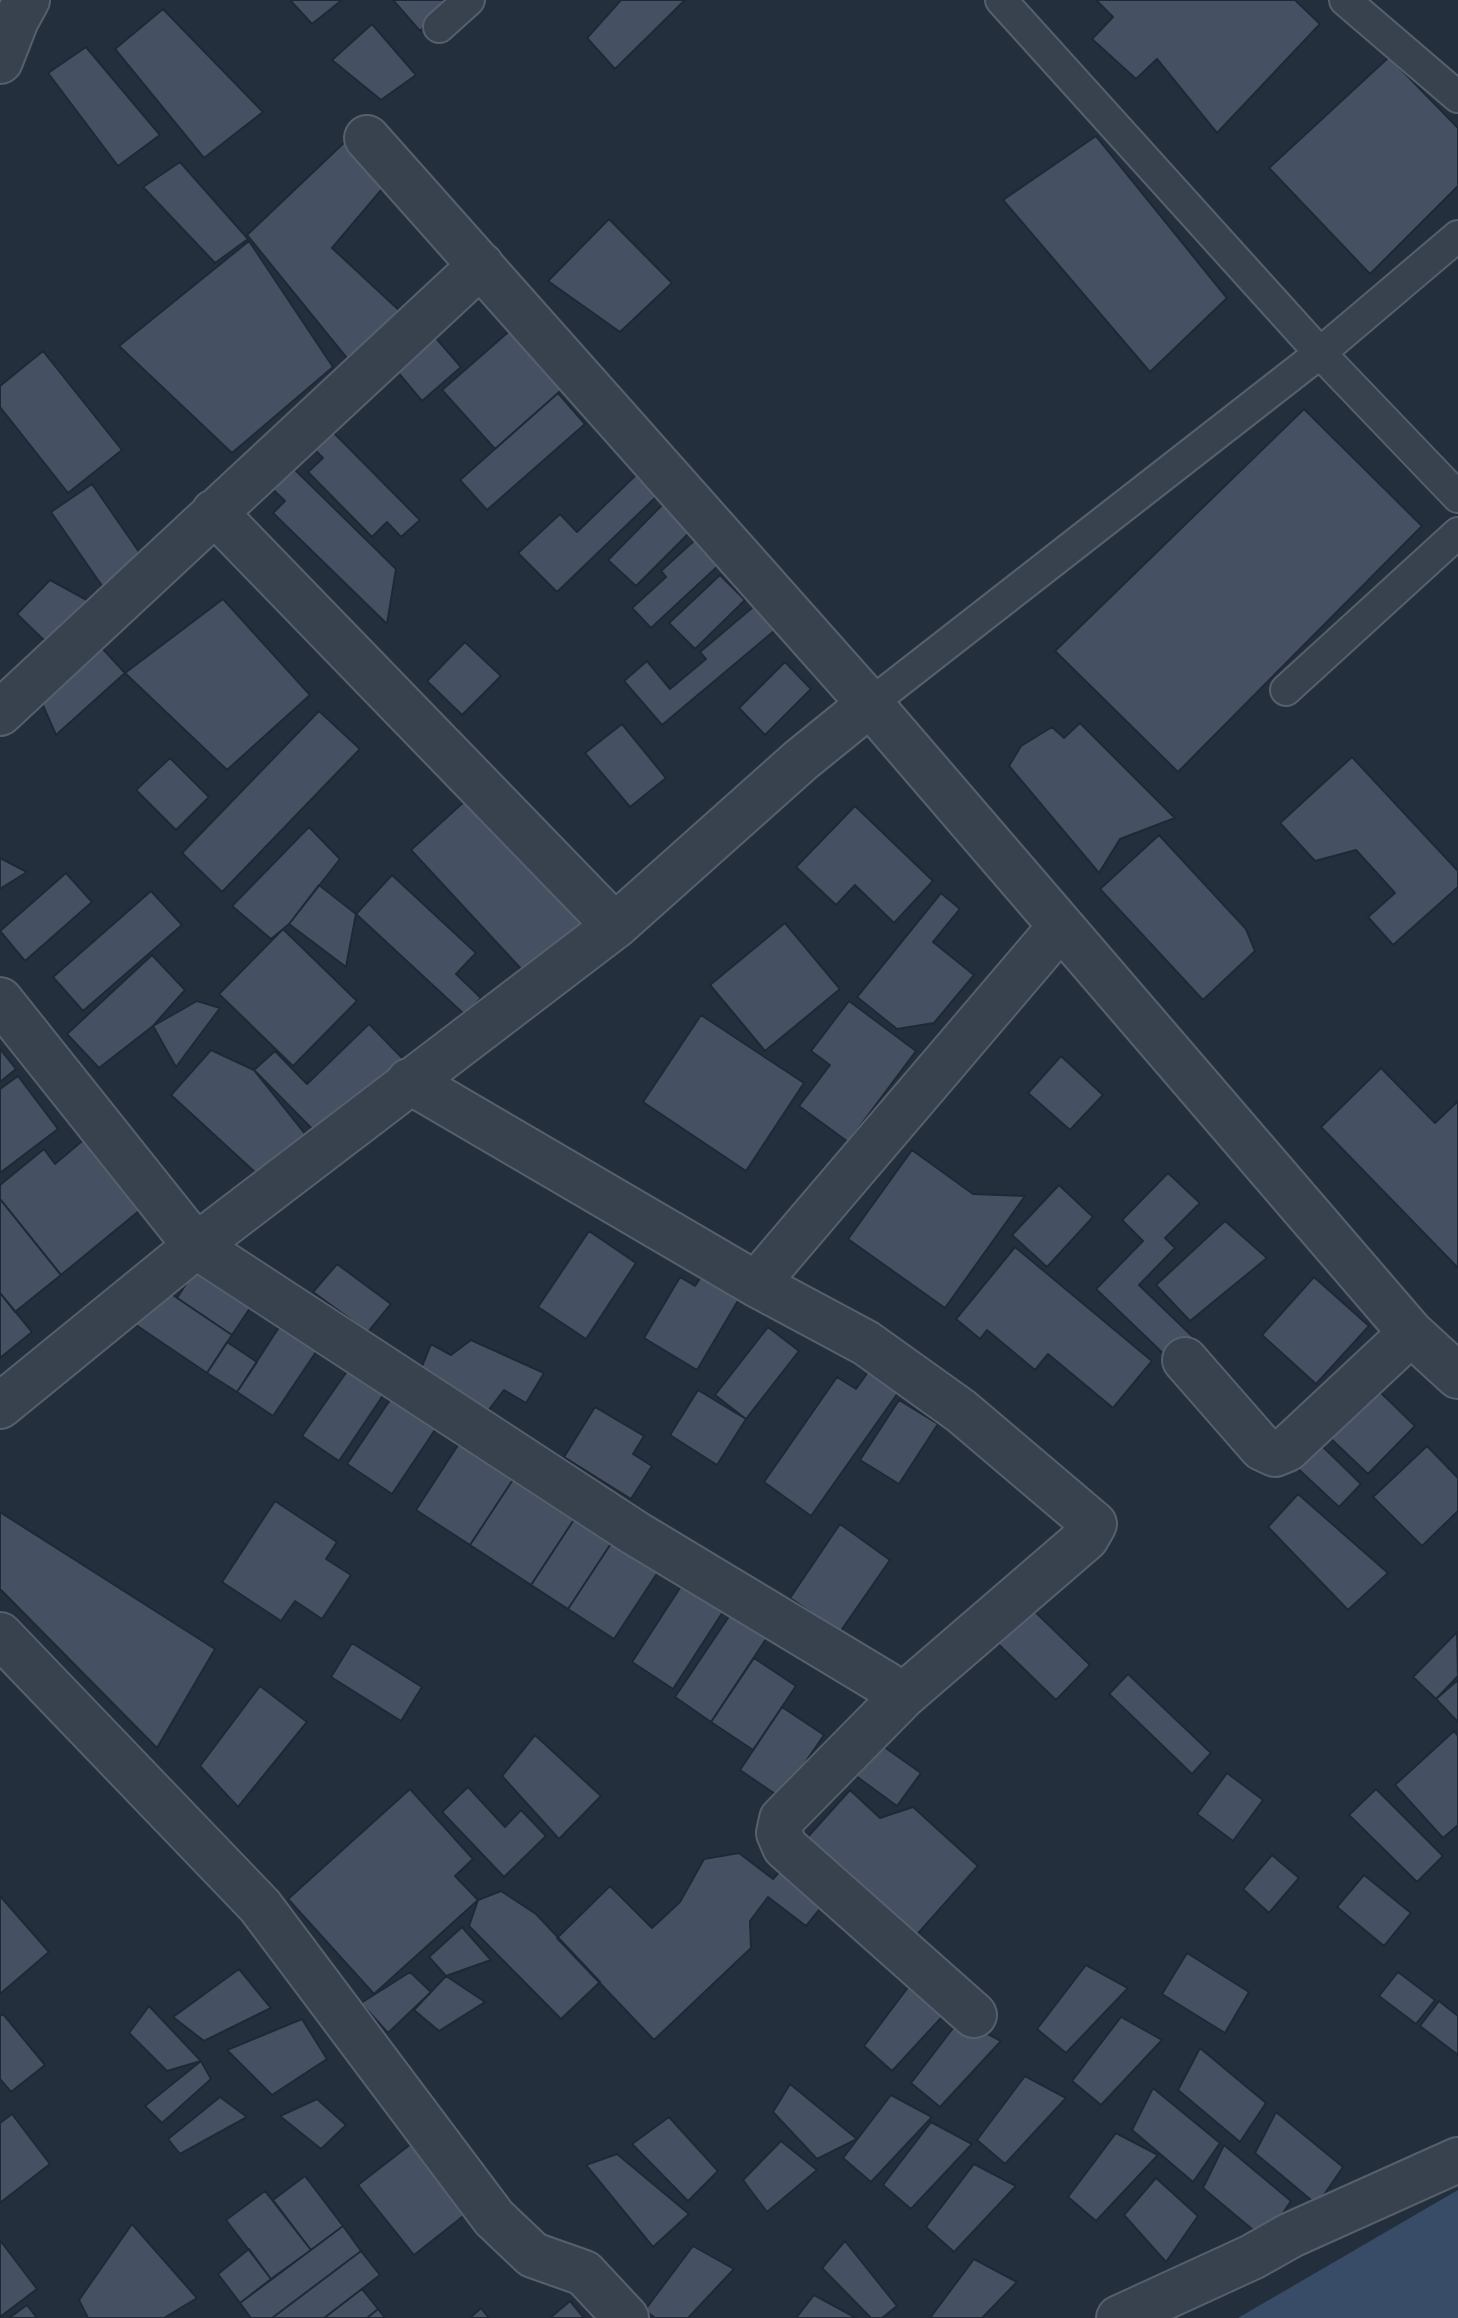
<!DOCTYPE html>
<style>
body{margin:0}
canvas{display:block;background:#242f3e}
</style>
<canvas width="1458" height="2318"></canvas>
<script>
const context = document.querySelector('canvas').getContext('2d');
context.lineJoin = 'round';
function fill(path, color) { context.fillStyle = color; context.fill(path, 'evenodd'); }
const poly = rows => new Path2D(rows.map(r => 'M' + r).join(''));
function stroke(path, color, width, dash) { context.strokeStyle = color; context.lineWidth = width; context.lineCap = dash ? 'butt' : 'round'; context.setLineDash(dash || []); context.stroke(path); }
const water = poly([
 [1458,2190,1458,2318,1238,2318]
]);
const building = poly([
 [290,0,342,0,312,24,290,0],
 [393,0,451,0,420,31,393,0],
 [621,0,685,0,615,69,587,38,621,0],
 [1096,0,1295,0,1320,24,1217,133,1157,59,1136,79,1092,39,1113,17,1096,0],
 [163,9,263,112,204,158,115,49,163,9],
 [372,24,416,75,381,100,332,60,372,24],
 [86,47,160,135,118,166,48,73,86,47],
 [1389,57,1458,128,1458,186,1370,274,1269,168,1389,57],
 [1096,136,1227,298,1150,372,1003,200,1096,136],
 [349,138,388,182,332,248,401,312,350,362,247,235,349,138],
 [180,162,248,239,215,263,143,187,180,162],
 [609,219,672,283,620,332,548,281,609,219],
 [249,241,333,367,232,453,119,346,249,241],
 [514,327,566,386,495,449,442,390,514,327],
 [435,337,461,367,422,401,396,370,435,337],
 [43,351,122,450,68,493,0,407,0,386,43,351],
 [558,393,585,424,487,510,460,480,558,393],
 [1304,409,1422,526,1178,772,1055,651,1304,409],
 [329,428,420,520,401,537,387,522,372,537,308,472,323,458,311,446,329,428],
 [286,461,396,569,387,624,273,513,285,501,265,482,286,461],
 [637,474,657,496,557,592,518,553,560,514,577,532,637,474],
 [92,484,144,559,111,599,51,512,92,484],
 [664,503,692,530,636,586,608,560,664,503],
 [696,539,720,564,651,628,632,608,666,577,661,571,696,539],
 [720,575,745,600,695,649,669,623,720,575],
 [50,580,96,605,53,649,17,614,50,580],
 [223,599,310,695,227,770,125,673,223,599],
 [759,602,780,626,662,725,624,681,647,661,670,689,706,659,700,652,759,602],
 [465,642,501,676,462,715,427,681,465,642],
 [101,647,125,673,56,735,41,701,101,647],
 [785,662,811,689,765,735,739,708,785,662],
 [319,711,360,749,222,892,182,853,319,711],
 [1080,723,1175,818,1120,839,1099,873,1009,766,1021,746,1052,727,1064,738,1080,723],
 [622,724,666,778,630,807,585,753,622,724],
 [1352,757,1458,871,1458,887,1393,945,1368,917,1395,893,1356,850,1315,861,1280,823,1352,757],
 [170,758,209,797,176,830,136,790,170,758],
 [478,789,603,923,536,985,411,850,478,789],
 [855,806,933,881,894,923,855,885,836,905,796,867,855,806],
 [309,827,340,859,289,924,271,939,232,906,309,827],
 [1159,835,1246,929,1255,951,1203,1000,1100,889,1159,835],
 [0,858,27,872,0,889,0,858],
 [66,873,92,902,25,961,0,931,66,873],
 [392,875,476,953,456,974,481,998,465,1015,356,914,392,875],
 [319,885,356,914,346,967,289,924,319,885],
 [151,891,182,925,83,1011,53,977,151,891],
 [941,893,960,909,933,942,974,975,934,1023,897,1029,857,997,941,893],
 [785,923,840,989,765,1051,710,985,785,923],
 [283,929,357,1001,293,1066,219,994,283,929],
 [152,955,185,990,153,1026,99,1068,67,1034,152,955],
 [197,1001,220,1008,176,1067,153,1026,197,1001],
 [849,1001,916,1051,848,1142,799,1106,830,1065,811,1051,849,1001],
 [701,1015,804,1083,746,1171,643,1102,701,1015],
 [369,1024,409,1065,328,1145,254,1070,275,1051,307,1084,369,1024],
 [0,1049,16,1069,0,1082,0,1049],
 [211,1050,254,1070,311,1141,270,1186,171,1095,211,1050],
 [1061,1056,1103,1095,1070,1130,1028,1093,1061,1056],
 [1381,1068,1435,1123,1458,1101,1458,1268,1321,1127,1381,1068],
 [18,1076,58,1129,0,1173,0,1089,18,1076],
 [88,1136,145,1206,61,1275,0,1199,0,1185,44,1149,55,1164,88,1136],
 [912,1150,973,1194,1025,1196,945,1308,848,1239,912,1150],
 [1168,1173,1200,1203,1165,1238,1175,1248,1139,1285,1194,1338,1171,1361,1096,1289,1143,1241,1122,1220,1168,1173],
 [1059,1185,1093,1217,1047,1267,1012,1235,1059,1185],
 [0,1199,61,1275,15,1312,0,1293,0,1199],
 [1225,1221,1267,1258,1190,1321,1156,1285,1225,1221],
 [589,1231,636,1263,586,1339,538,1307,589,1231],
 [1015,1247,1152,1361,1113,1408,1048,1354,1035,1370,987,1330,980,1339,956,1319,1015,1247],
 [202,1259,258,1296,232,1335,177,1298,202,1259],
 [337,1264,391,1304,368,1332,313,1292,337,1264],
 [705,1271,742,1294,697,1370,644,1338,680,1277,695,1286,705,1271],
 [1314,1277,1369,1326,1316,1384,1262,1335,1314,1277],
 [158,1285,232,1335,207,1373,133,1323,158,1285],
 [0,1293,32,1332,0,1358,0,1293],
 [285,1318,322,1343,273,1416,237,1392,285,1318],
 [768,1327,799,1351,746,1419,715,1395,768,1327],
 [471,1340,544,1373,526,1403,504,1390,481,1420,420,1371,431,1344,451,1355,471,1340],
 [227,1342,257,1362,237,1392,207,1373,227,1342],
 [875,1362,905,1383,811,1516,764,1482,837,1377,856,1389,875,1362],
 [352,1364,388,1388,339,1461,302,1436,352,1364],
 [1374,1386,1415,1426,1368,1474,1327,1435,1374,1386],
 [398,1388,443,1418,392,1494,347,1464,398,1388],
 [698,1390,746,1419,717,1465,670,1435,698,1390],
 [899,1400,938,1424,899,1484,860,1460,899,1400],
 [595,1407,644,1436,633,1454,652,1466,631,1499,564,1457,595,1407],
 [1317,1441,1361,1484,1339,1507,1294,1465,1317,1441],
 [460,1442,514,1478,470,1545,416,1510,460,1442],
 [1427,1446,1458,1478,1458,1511,1422,1546,1373,1497,1427,1446],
 [514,1478,575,1518,531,1585,470,1545,514,1478],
 [1298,1494,1388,1573,1348,1610,1268,1527,1298,1494],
 [275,1501,337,1542,326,1559,351,1575,322,1619,295,1601,281,1621,222,1582,275,1501],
 [0,1512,215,1649,157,1748,0,1589,0,1512],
 [575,1518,612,1542,568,1609,531,1585,575,1518],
 [840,1524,890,1560,840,1632,790,1598,840,1524],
 [612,1542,658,1572,614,1639,568,1609,612,1542],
 [687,1577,728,1604,673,1689,632,1662,687,1577],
 [1026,1603,1090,1665,1056,1700,992,1638,1026,1603],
 [736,1606,772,1630,711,1722,675,1697,736,1606],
 [1457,1632,1458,1676,1436,1699,1413,1677,1457,1632],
 [352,1643,422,1687,401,1721,331,1677,352,1643],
 [754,1658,796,1686,753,1750,711,1722,754,1658],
 [1128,1674,1211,1753,1192,1774,1109,1694,1128,1674],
 [1458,1680,1458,1722,1436,1699,1458,1680],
 [260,1686,307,1722,238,1807,200,1766,260,1686],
 [782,1707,824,1735,781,1798,740,1770,782,1707],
 [1454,1731,1458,1736,1458,1825,1443,1838,1395,1785,1454,1731],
 [535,1735,601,1796,559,1839,502,1776,535,1735],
 [880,1744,921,1773,897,1806,856,1776,880,1744],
 [1227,1773,1263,1800,1233,1841,1197,1814,1227,1773],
 [468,1787,505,1827,521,1810,546,1836,504,1877,442,1812,468,1787],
 [410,1789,473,1859,455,1876,478,1900,374,1994,288,1899,410,1789],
 [1376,1789,1443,1856,1417,1882,1349,1815,1376,1789],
 [850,1790,880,1818,913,1807,978,1866,913,1939,805,1840,850,1790],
 [739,1853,773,1879,780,1871,824,1904,806,1926,768,1897,750,1921,751,1948,654,2040,557,1938,610,1886,652,1928,680,1902,704,1859,739,1853],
 [1272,1855,1299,1878,1269,1913,1243,1889,1272,1855],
 [1364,1875,1411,1913,1384,1946,1337,1907,1364,1875],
 [501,1891,536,1914,600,1982,561,2019,469,1926,478,1900,501,1891],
 [0,1896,49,1952,0,1994,0,1896],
 [462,1927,491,1960,446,1976,429,1957,462,1927],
 [1187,1953,1249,1992,1225,2033,1162,1994,1187,1953],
 [1086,1965,1128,1988,1066,2053,1037,2029,1086,1965],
 [239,1969,271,2008,204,2041,173,2017,239,1969],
 [410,1972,431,1992,388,2033,361,2003,410,1972],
 [1398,1972,1435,2000,1416,2024,1379,1996,1398,1972],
 [446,1976,485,2002,439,2031,414,2010,446,1976],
 [912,1982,953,2005,892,2071,864,2046,912,1982],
 [1439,2001,1458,2016,1458,2055,1420,2026,1439,2001],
 [149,2006,201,2061,167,2071,129,2033,149,2006],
 [3,2014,45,2065,11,2092,0,2079,0,2016,3,2014],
 [1121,2017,1162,2040,1101,2105,1072,2081,1121,2017],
 [302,2019,327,2059,272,2095,227,2050,302,2019],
 [960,2019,1001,2041,940,2107,911,2083,960,2019],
 [1200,2048,1266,2103,1240,2142,1178,2090,1200,2048],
 [201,2061,211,2079,162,2123,145,2106,201,2061],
 [1025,2076,1066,2098,1005,2164,977,2140,1025,2076],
 [790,2084,857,2139,817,2159,773,2112,790,2084],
 [1153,2088,1220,2143,1193,2182,1132,2130,1153,2088],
 [891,2095,932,2117,871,2182,843,2158,891,2095],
 [220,2097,247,2117,180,2154,168,2139,220,2097],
 [317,2099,346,2125,321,2149,280,2116,317,2099],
 [1276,2112,1343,2167,1317,2205,1255,2153,1276,2112],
 [12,2114,50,2164,0,2203,0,2123,12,2114],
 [669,2117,718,2171,688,2201,632,2144,669,2117],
 [931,2122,972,2144,911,2209,883,2185,931,2122],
 [1116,2133,1158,2155,1096,2221,1068,2197,1116,2133],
 [416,2140,471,2210,414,2255,358,2185,416,2140],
 [781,2141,817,2170,767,2212,743,2180,781,2141],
 [1224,2145,1291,2201,1265,2240,1203,2188,1224,2145],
 [617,2154,689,2214,653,2247,586,2165,617,2154],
 [974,2164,1016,2186,954,2252,926,2227,974,2164],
 [305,2176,343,2226,311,2250,273,2200,305,2176],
 [1156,2178,1198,2216,1166,2262,1124,2215,1156,2178],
 [265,2191,311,2250,271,2279,226,2220,265,2191],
 [132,2224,197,2298,164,2318,88,2318,79,2300,132,2224],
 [343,2226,361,2251,272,2318,251,2318,240,2303,343,2226],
 [0,2240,37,2289,0,2317,0,2240],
 [845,2241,897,2306,882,2318,871,2318,822,2268,845,2241],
 [693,2246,734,2269,688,2318,655,2318,645,2310,693,2246],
 [249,2249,271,2279,240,2303,218,2274,249,2249],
 [361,2251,380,2275,324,2318,272,2318,361,2251],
 [974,2259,1017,2282,982,2318,930,2318,974,2259],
 [362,2289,378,2309,367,2318,324,2318,362,2289],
 [814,2295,856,2318,796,2318,814,2295],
 [570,2301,584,2318,550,2318,570,2301],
 [27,2305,37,2318,9,2318,27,2305],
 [481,2308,489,2318,470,2318,481,2308],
 [378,2309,385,2318,367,2318,378,2309]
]);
const lane = poly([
 [1001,0,1320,353,1458,497],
 [1345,0,1458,97],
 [439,27,469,0],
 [1286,690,1458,533],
 [870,704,1320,353,1458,236]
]);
const street = poly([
 [0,61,16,20,27,0],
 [367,138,870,704],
 [214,512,615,926],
 [0,713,481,265],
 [0,1000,196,1246,635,1533,904,1695],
 [409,1081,756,1284,866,1343,961,1411,1094,1524,1086,1538,904,1695,782,1819,779,1833,785,1847,974,2015],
 [756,1284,1061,926],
 [1185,1360,1262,1448,1275,1454,1287,1449,1411,1333],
 [0,1406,196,1246,615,926,801,760,870,704,1411,1333,1458,1376],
 [0,1635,260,1906,494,2218,533,2255,584,2273,626,2318],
 [1119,2318,1252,2257,1291,2235,1458,2160]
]);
fill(water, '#394c67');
fill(building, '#455162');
stroke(building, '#1f2835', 2);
stroke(lane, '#565f6c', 34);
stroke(street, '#565f6c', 48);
stroke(lane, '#38414e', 30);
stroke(street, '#38414e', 44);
</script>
